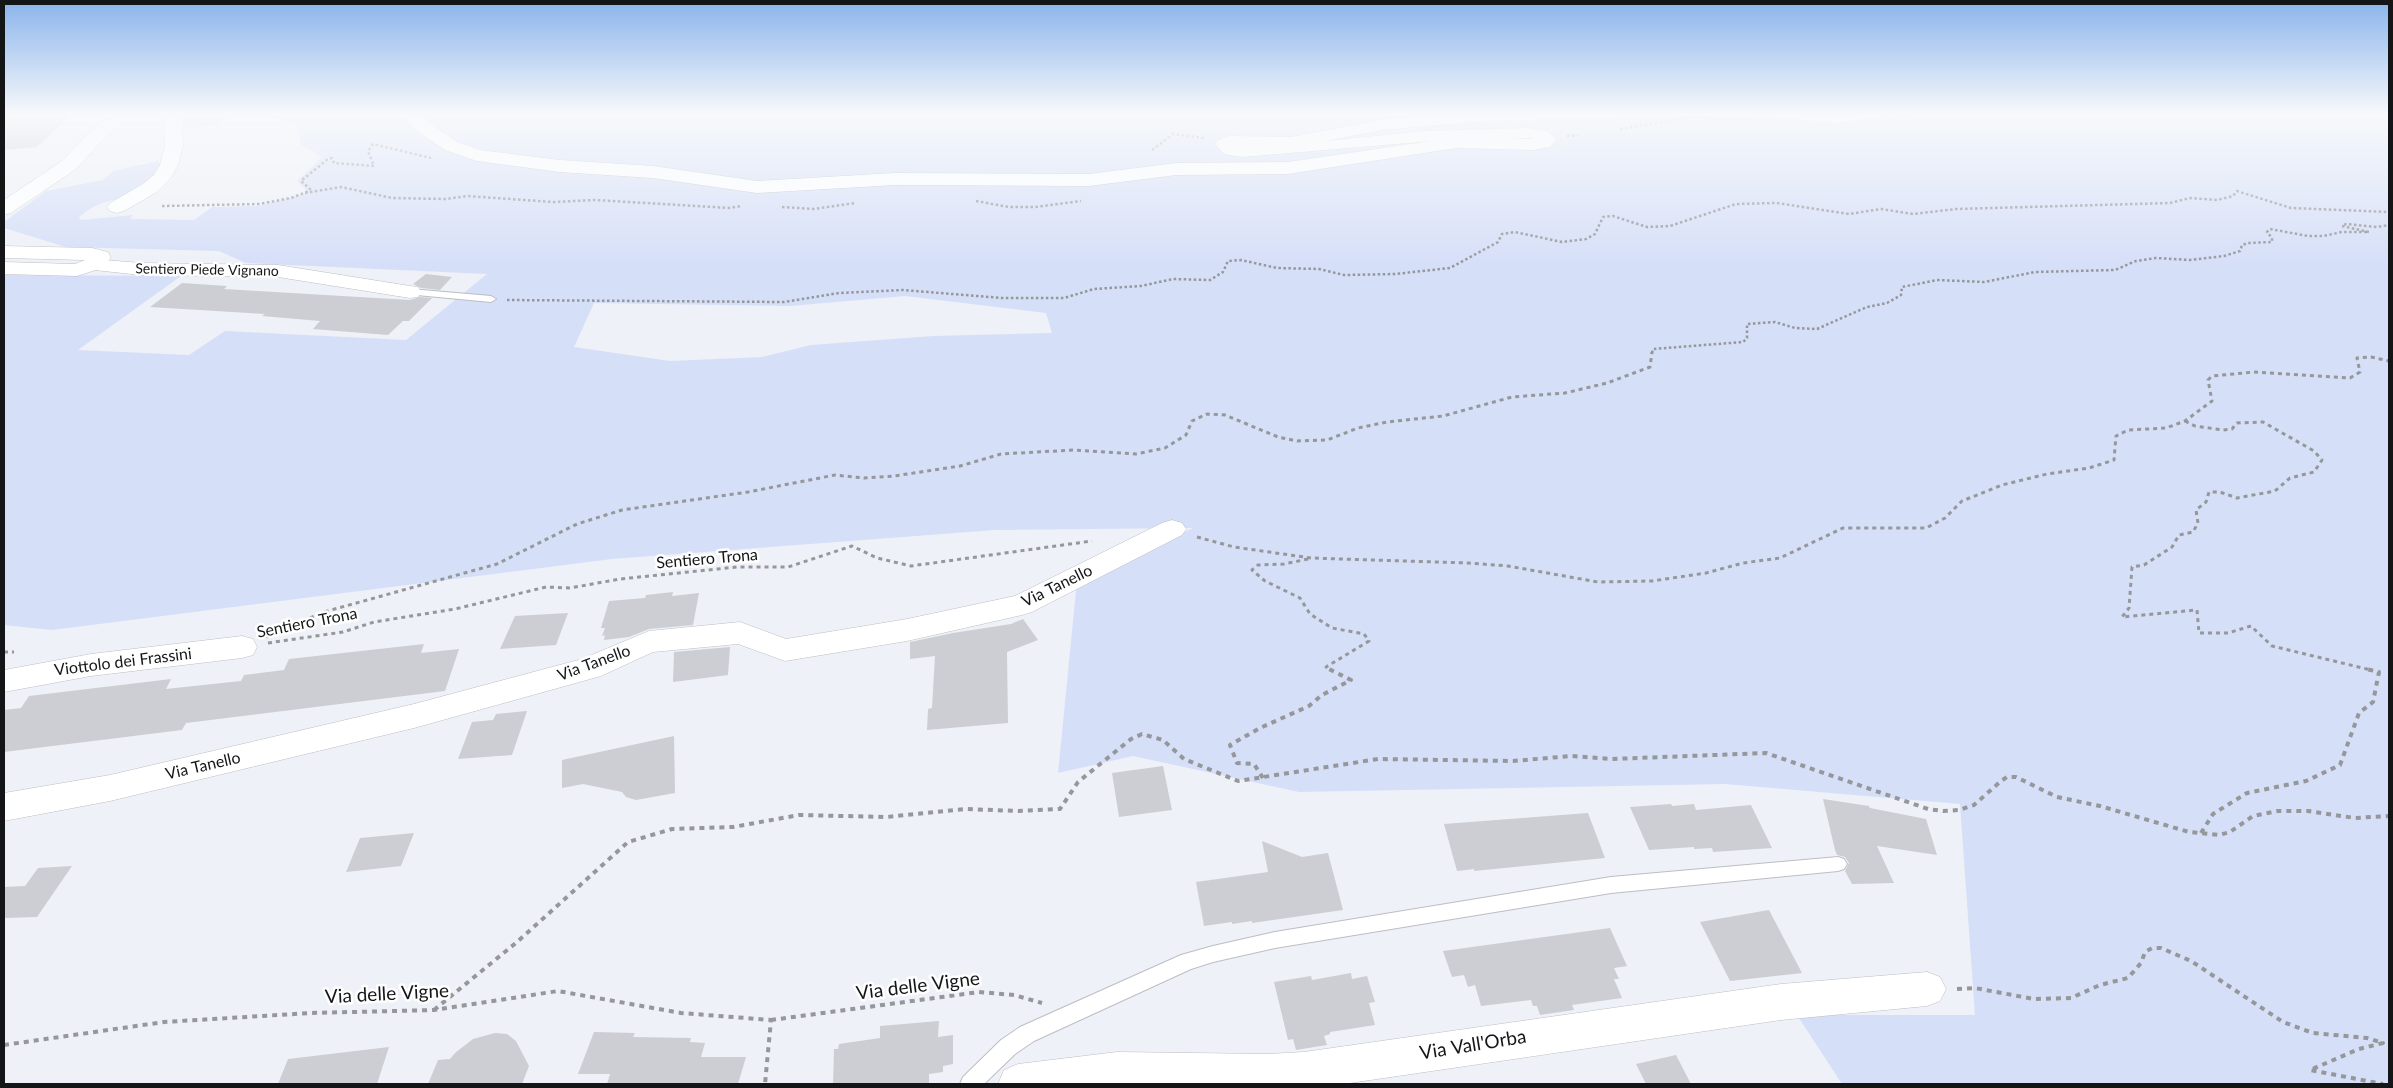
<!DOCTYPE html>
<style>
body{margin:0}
#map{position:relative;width:2393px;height:1088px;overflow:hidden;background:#eef1f7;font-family:Lato,sans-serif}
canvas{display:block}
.frame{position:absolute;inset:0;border:5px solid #141517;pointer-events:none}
</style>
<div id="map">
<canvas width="2393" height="1088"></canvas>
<div class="frame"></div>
</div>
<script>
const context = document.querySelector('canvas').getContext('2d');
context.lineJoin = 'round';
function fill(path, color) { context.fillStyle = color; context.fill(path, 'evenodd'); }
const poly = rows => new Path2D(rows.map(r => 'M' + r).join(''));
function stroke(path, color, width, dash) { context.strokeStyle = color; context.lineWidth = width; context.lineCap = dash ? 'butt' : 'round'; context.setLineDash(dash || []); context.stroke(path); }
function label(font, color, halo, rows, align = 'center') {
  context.font = font + ' Lato,sans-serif'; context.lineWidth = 5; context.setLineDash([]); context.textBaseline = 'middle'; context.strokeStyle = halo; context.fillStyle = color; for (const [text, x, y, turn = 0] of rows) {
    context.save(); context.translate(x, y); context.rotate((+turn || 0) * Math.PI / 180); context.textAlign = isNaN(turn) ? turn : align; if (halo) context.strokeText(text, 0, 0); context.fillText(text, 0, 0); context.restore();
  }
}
const green = poly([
 [182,113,236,113,215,125,187,130,181,120],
 [274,113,2389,113,2389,1084,1842,1084,1797,1015,1975,1015,1960,804,1725,784,1299,792,1133,756,1058,773,1077,581,1193,528,995,530,612,559,52,630,4,625,4,275,181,276,78,350,189,355,225,331,406,340,487,274,246,263,219,251,66,247,4,228,4,222,46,191,103,180,113,171,158,161,161,165,158,173,130,196,101,203,88,210,79,217,81,220,133,215,130,219,194,220,212,207,259,206,309,193,297,181,322,157,301,145,297,126,272,118],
 [905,296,1046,313,1052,333,933,336,811,345,762,357,670,361,574,347,594,303,790,306]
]);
const building = poly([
 [4,113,73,113,37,147,4,150],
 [426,274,452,277,440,290,421,288,413,284],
 [182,283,227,286,224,289,410,300,420,297,432,298,409,321,403,321,388,335,313,329,320,321,262,316,265,314,150,307],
 [673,592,672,596,699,593,693,625,649,629,629,637,604,640,605,635,602,636,605,628,601,628,609,601,645,598,646,595],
 [568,613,556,645,500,649,515,616],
 [1023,619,1038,640,1007,652,1008,723,927,730,928,709,932,708,935,656,910,659,910,642,953,633,1011,624],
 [424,644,421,653,459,649,445,691,186,723,182,730,4,752,4,710,21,708,29,696,171,679,166,689,241,681,244,675,284,670,289,659],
 [730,647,728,675,673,682,674,652],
 [527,711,512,755,458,759,472,722,493,720,496,714],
 [674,736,675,793,636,800,626,797,622,792,583,784,562,788,562,760],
 [1163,766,1172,810,1119,817,1112,773],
 [1823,799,1869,806,1870,808,1926,819,1937,855,1877,846,1894,883,1852,884,1845,871,1849,863,1845,857,1837,855,1835,850],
 [1671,804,1672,806,1694,804,1696,810,1751,805,1772,848,1713,852,1712,848,1694,849,1694,847,1649,850,1630,807],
 [1588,813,1605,858,1474,871,1474,869,1457,871,1444,824],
 [414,833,401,866,346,872,360,838],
 [1262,841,1302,857,1328,853,1343,910,1252,923,1252,921,1232,924,1232,922,1204,926,1196,882,1268,872],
 [72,866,37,917,4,918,4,887,25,886,38,868],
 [1769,910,1802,973,1730,981,1700,922],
 [1610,928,1627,966,1614,968,1619,979,1614,979,1622,998,1572,1005,1574,1010,1540,1015,1537,1006,1533,1006,1531,1000,1481,1006,1475,985,1468,987,1464,975,1452,977,1443,951],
 [1351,973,1352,979,1367,976,1375,1002,1369,1003,1375,1025,1330,1032,1330,1034,1324,1036,1327,1045,1296,1050,1293,1039,1288,1040,1274,982,1311,976,1312,980],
 [939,1021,938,1037,953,1035,953,1064,943,1066,943,1072,929,1074,929,1083,833,1084,834,1049,838,1049,839,1044,880,1038,880,1026],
 [594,1032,635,1033,633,1037,691,1038,690,1042,705,1043,701,1057,746,1057,738,1084,607,1084,610,1074,578,1074],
 [495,1033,507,1034,516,1041,529,1066,522,1084,428,1084,438,1060,450,1059,455,1053,473,1039],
 [389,1047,377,1084,278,1084,288,1059],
 [1676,1055,1691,1084,1646,1084,1636,1064]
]);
const pathFar2 = poly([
 [1894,119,1906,113],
 [1620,129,1691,117,1765,121],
 [1567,136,1578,135],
 [1152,150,1173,134,1204,138],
 [305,193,341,187,392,198,446,199,467,196,553,202,595,200,730,208,741,206],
 [976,201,1009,207,1035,207,1081,201],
 [162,206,259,204,291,198,309,191,310,189,301,181,328,159,332,158,334,163,374,166,368,151,373,144,431,158],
 [782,207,814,209,855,203],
 [507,300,784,302,839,293,903,290,1002,298,1064,298,1094,289,1141,286,1173,279,1210,280,1223,272,1228,261,1241,260,1277,268,1319,269,1344,275,1395,274,1450,268,1498,242,1502,234,1515,232,1562,242,1586,239,1595,234,1603,217,1613,216,1647,227,1670,226,1736,204,1777,203,1849,214,1881,209,1913,214,1956,209,2170,203,2190,198,2217,200,2233,196,2237,191,2291,208,2389,212],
 [1652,353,1653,349,1743,342,1747,338,1747,324,1775,322,1795,328,1817,329,1867,307,1887,303,1901,295,1902,287,1937,280,1984,282,2035,272,2115,270,2136,261,2156,258,2190,260,2224,256,2240,251,2242,245,2248,243,2272,242,2272,238,2267,232,2270,229,2308,236,2323,236,2342,232,2369,232,2342,226,2346,224,2377,227,2389,225]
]);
const pathFar1 = poly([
 [2185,421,2195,426,2223,430,2232,429,2237,423,2263,422,2314,451,2322,460,2314,472,2290,478,2275,491,2237,498,2220,492,2209,492,2206,502,2196,510,2198,523,2193,532,2179,535,2172,547,2144,565,2132,567,2129,608,2122,617,2197,610,2199,633,2228,633,2251,626,2272,646,2371,670],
 [1197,537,1234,547,1311,558,1468,563,1508,566,1598,582,1652,581,1706,573,1743,563,1780,558,1843,528,1926,528,1945,518,1962,501,2002,485,2047,474,2089,468,2114,460,2116,436,2128,430,2166,428,2185,421,2212,401,2208,380,2212,376,2254,372,2350,378,2360,372,2357,358,2371,357,2389,361],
 [1308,559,1284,564,1258,565,1252,570,1265,581,1300,598,1310,614,1332,628,1364,634,1369,641,1326,667,1332,670],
 [266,637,324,612,497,564,577,524,622,510,748,492,835,475,864,478,894,476,960,466,1001,454,1074,450,1136,454,1165,448,1186,435,1192,421,1207,414,1225,415,1278,437,1297,441,1327,440,1358,428,1387,422,1443,416,1512,397,1565,393,1607,383,1650,367,1652,352],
 [268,643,343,632,374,622,455,609,546,587,570,588,620,579,737,567,788,567,852,546,877,558,911,566,1092,541],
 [4,652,14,652]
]);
const path = poly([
 [1263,778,1254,764,1237,763,1230,745,1260,728,1309,706,1322,695,1351,680,1329,669],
 [2201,833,2213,814,2247,793,2306,781,2340,765,2359,713,2373,702,2379,672,2366,669],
 [1957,989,1975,988,2034,999,2071,998,2100,985,2128,978,2141,963,2145,952,2152,948,2161,948,2191,961,2283,1022,2313,1033,2367,1038,2383,1043,2359,1049,2310,1070,2383,1084],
 [434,1010,517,942,628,842,672,829,733,827,799,815,887,817,965,809,1018,811,1060,809,1078,782,1131,739,1142,734,1163,740,1184,759,1238,781,1378,759,1513,761,1571,756,1612,759,1766,753,1928,809,1943,811,1959,810,1974,805,2001,781,2007,777,2016,777,2057,797,2100,806,2189,832,2219,835,2230,832,2253,816,2278,811,2308,811,2355,818,2389,816],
 [771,1020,979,992,1014,995,1042,1003],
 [4,1045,164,1022,311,1013,434,1010,558,991,681,1013,771,1020,765,1084]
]);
const service = poly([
 [410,289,491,296,496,299,491,302,406,294,405,292,410,289],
 [1838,857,1844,859,1847,864,1844,869,1838,871,1611,893,1275,948,1213,962,1191,969,1034,1041,1015,1054,984,1084,960,1084,963,1077,1001,1040,1020,1027,1181,955,1213,946,1275,932,1611,877,1838,857]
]);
const minor = poly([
 [163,113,181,113,183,145,178,165,171,178,157,192,124,211,117,213,110,211,107,207,110,203,143,184,154,175,160,165,165,145,163,113],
 [92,259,141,263,278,265,410,286,418,287,421,292,418,297,410,298,278,277,141,275,85,269,82,265,85,261,92,259],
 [1172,520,1182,523,1186,529,1182,535,1032,612,1022,615,907,641,785,661,738,644,653,652,601,676,414,728,110,801,4,821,4,793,110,775,414,704,582,659,649,631,740,622,786,639,907,619,1015,596,1162,523,1172,520],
 [242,636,253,639,257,647,253,655,242,658,91,676,4,692,4,670,91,654,242,636],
 [1927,972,1940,977,1946,989,1940,1001,1927,1006,1781,1020,1343,1084,998,1084,1004,1070,1018,1064,1117,1052,1268,1054,1304,1052,1781,984,1927,972]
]);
const tertiary = poly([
 [114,113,135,113,109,133,76,169,11,213,4,215,4,200,62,161,97,125,114,113],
 [400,113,419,113,428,122,457,142,480,150,560,160,653,166,757,181,895,173,1089,174,1176,163,1288,162,1431,141,1242,157,1224,154,1215,144,1218,140,1229,136,1291,137,1382,120,1456,113,1615,113,1612,117,1606,118,1483,121,1382,130,1326,141,1425,131,1529,128,1547,131,1556,139,1550,147,1534,150,1456,148,1288,174,1176,175,1089,186,895,185,757,193,653,178,560,172,477,161,445,150,416,130,400,113],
 [1529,138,1535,139,1510,139,1529,138],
 [1775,113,1883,113,1880,117,1874,118,1834,123,1784,118,1778,117,1775,113],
 [4,246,92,248,108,252,111,258,99,269,77,276,4,274,4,262,75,264,85,260,4,258,4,246]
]);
const farStreetnames = [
 ["Sentiero Piede Vignano",207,270,1]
];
const streetNames = [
 ["Sentiero Trona",707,559,-5],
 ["Via Tanello",1057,586,-26],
 ["Sentiero Trona",307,623,-11],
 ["Viottolo dei Frassini",123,662,-7],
 ["Via Tanello",594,663,-20],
 ["Via Tanello",203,766,-13]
];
const nearStreetnames = [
 ["Via delle Vigne",918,986,-7],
 ["Via delle Vigne",387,994,-3],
 ["Via Vall'Orba",1473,1045,-9]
];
fill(green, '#d6dff8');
fill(building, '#ccced4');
stroke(service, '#bcbec4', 2);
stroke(minor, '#bcbec4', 1);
stroke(tertiary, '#bcbec4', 1);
stroke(pathFar2, '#95979b', 2.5, [2.5, 2.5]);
stroke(pathFar1, '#95979b', 3, [4, 4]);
stroke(path, '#95979b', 4, [5, 5]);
fill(service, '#fff');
fill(minor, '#fff');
fill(tertiary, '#fff');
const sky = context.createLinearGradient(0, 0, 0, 265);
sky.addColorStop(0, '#8ab3eb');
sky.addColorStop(0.43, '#f7f9fb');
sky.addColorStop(1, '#f7f9fb00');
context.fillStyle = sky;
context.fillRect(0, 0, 2393, 265);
label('14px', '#141517', '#fefefe', farStreetnames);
label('16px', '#141517', '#fefefe', streetNames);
label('19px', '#141517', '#fefefe', nearStreetnames);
</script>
